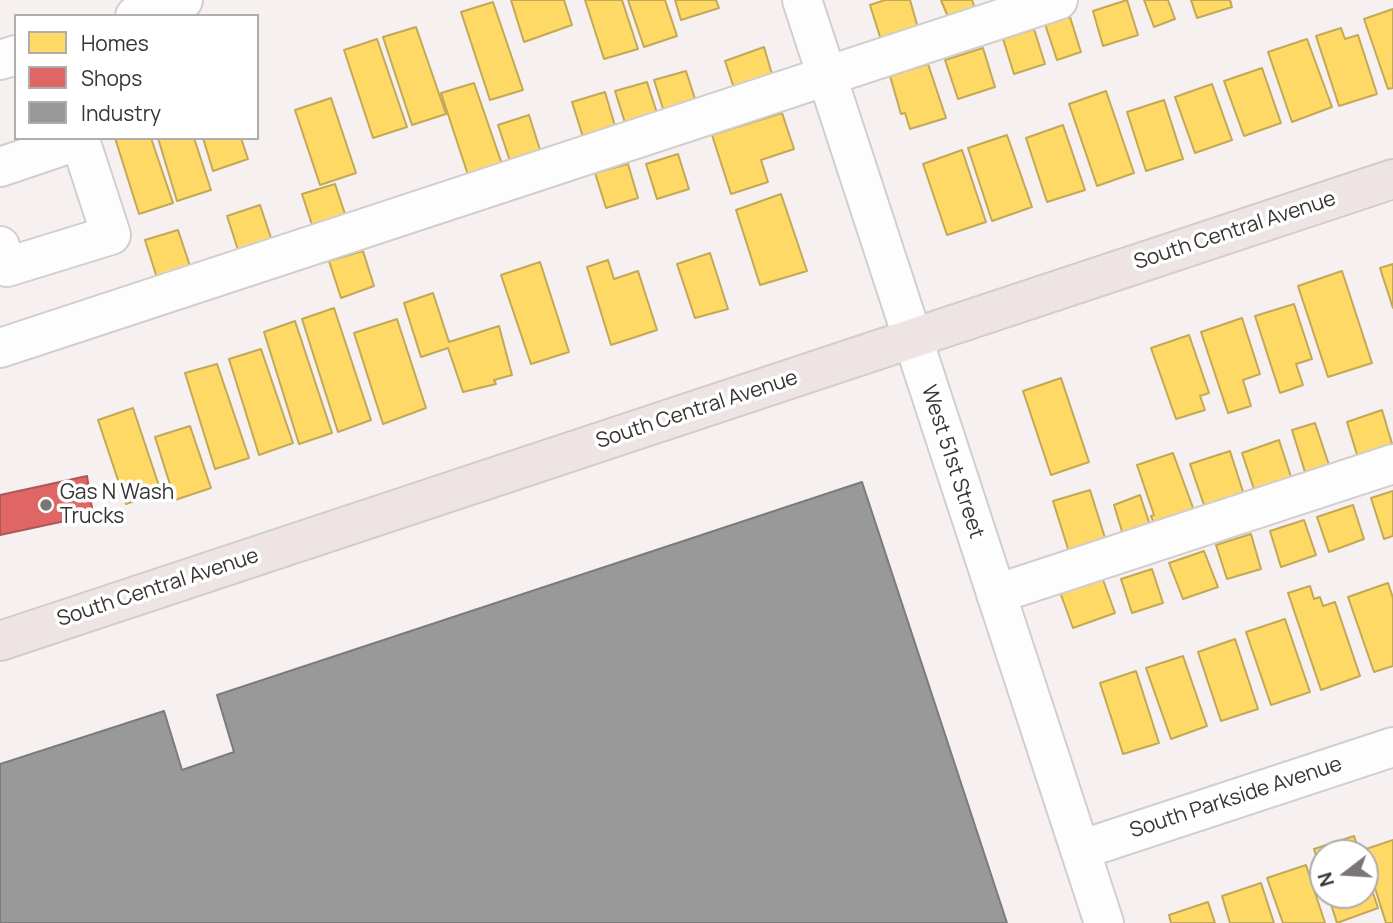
<!DOCTYPE html>
<style>
body{margin:0}
#map{position:relative;width:1393px;height:923px;overflow:hidden;background:#f6f1f0;font-family:Manrope,sans-serif}
canvas{display:block}
.legend{position:absolute;left:14px;top:14px;width:245px;height:126px;box-sizing:border-box;background:#fff;border:2px solid #afaead;margin:0;padding:9px 12px;list-style:none;font-size:21px;color:#373433}
.legend li{display:flex;align-items:center;gap:14px;height:35px}
.legend b{width:35px;border:2px solid #afaead}
.north{position:absolute;left:1309px;top:839px;width:70px;height:70px;box-sizing:border-box;background:#fff;border:2px solid #afaead;border-radius:50%;rotate:253deg;font-size:19px;font-weight:700;line-height:28px;text-align:center;color:#373433}
.north::after{content:'';display:block;margin:auto;width:24px;height:32px;background:#7a7675;clip-path:polygon(50% 0,100% 100%,50% 72%,0 100%)}
</style>
<div id="map">
<canvas width="1393" height="923"></canvas>
<ul class="legend">
<li><b style="height:19px;background:#ffd966"></b>Homes</li>
<li><b style="height:19px;background:#e06666"></b>Shops</li>
<li><b style="height:19px;background:#999"></b>Industry</li>
</ul>
<div class="north">N</div>
</div>
<script>
const context = document.querySelector('canvas').getContext('2d');
context.lineJoin = 'round';
function fill(path, color) { context.fillStyle = color; context.fill(path, 'evenodd'); }
const poly = rows => new Path2D(rows.map(r => 'M' + r).join(''));
function stroke(path, color, width, dash) { context.strokeStyle = color; context.lineWidth = width; context.lineCap = dash ? 'butt' : 'round'; context.setLineDash(dash || []); context.stroke(path); }
function label(font, color, halo, rows, align = 'center') {
  context.font = font + ' Manrope,sans-serif'; context.lineWidth = 7; context.setLineDash([]); context.textBaseline = 'middle'; context.strokeStyle = halo; context.fillStyle = color; for (const [text, x, y, turn = 0] of rows) {
    context.save(); context.translate(x, y); context.rotate((+turn || 0) * Math.PI / 180); context.textAlign = isNaN(turn) ? turn : align; if (halo) context.strokeText(text, 0, 0); context.fillText(text, 0, 0); context.restore();
  }
}
const homes = poly([
 [511,0,564,0,572,25,524,42,511,0],
 [585,0,622,0,638,49,604,59,585,0],
 [628,0,665,0,677,36,644,47,628,0],
 [675,0,716,0,719,8,681,20,675,0],
 [885,0,910,0,918,28,881,40,870,5,885,0],
 [941,0,972,0,975,8,948,17,941,0],
 [1127,0,1138,35,1103,46,1093,11,1127,0],
 [1144,0,1168,0,1175,19,1154,27,1144,0],
 [1230,0,1232,7,1197,18,1191,0,1230,0],
 [493,2,523,90,490,100,461,12,493,2],
 [1393,9,1393,88,1388,89,1364,19,1393,9],
 [1070,17,1081,52,1057,60,1045,24,1070,17],
 [416,27,446,114,412,125,383,37,416,27],
 [1341,28,1345,39,1358,35,1377,94,1339,106,1316,36,1341,28],
 [1034,29,1045,64,1014,74,1003,39,1034,29],
 [377,39,407,127,373,138,344,50,377,39],
 [1307,39,1332,107,1292,122,1268,52,1307,39],
 [764,47,774,81,736,94,725,61,764,47],
 [983,48,995,87,958,99,945,60,983,48],
 [928,64,946,118,910,129,905,113,901,114,890,76,928,64],
 [1262,68,1281,123,1244,136,1224,81,1262,68],
 [686,71,697,105,665,115,654,80,686,71],
 [647,82,658,116,626,126,615,91,647,82],
 [474,83,504,170,470,181,441,93,474,83],
 [1212,84,1232,140,1195,153,1175,97,1212,84],
 [1106,91,1134,173,1097,186,1069,104,1106,91],
 [605,92,615,126,583,137,572,102,605,92],
 [331,98,356,173,320,185,295,110,331,98],
 [1164,100,1183,159,1146,171,1127,112,1164,100],
 [782,113,794,149,761,160,768,182,731,194,712,135,782,113],
 [529,115,541,153,511,164,498,125,529,115],
 [1063,125,1085,190,1047,202,1026,138,1063,125],
 [1007,135,1032,207,992,221,968,148,1007,135],
 [115,138,151,138,173,203,139,214,115,138],
 [158,138,194,138,211,190,177,201,158,138],
 [203,138,241,138,248,159,213,171,203,138],
 [962,150,986,222,947,235,923,164,962,150],
 [678,154,689,189,657,199,646,164,678,154],
 [628,164,638,198,606,208,595,173,628,164],
 [335,184,347,220,314,231,302,194,335,184],
 [781,194,807,271,760,285,736,210,781,194],
 [260,205,272,241,239,253,227,216,260,205],
 [178,230,190,266,157,278,145,240,178,230],
 [363,251,374,286,341,298,329,261,363,251],
 [710,253,728,309,695,318,677,264,710,253],
 [608,260,614,279,638,271,657,330,611,345,587,267,608,260],
 [540,262,569,352,531,364,501,275,540,262],
 [1393,264,1393,308,1380,268,1393,264],
 [1342,271,1372,363,1328,377,1298,286,1342,271],
 [433,293,449,342,499,326,512,375,494,380,496,384,463,392,448,348,421,357,404,303,433,293],
 [1294,304,1312,359,1296,364,1303,385,1280,393,1255,316,1294,304],
 [334,308,371,420,338,432,302,319,334,308],
 [1242,318,1260,374,1243,380,1251,406,1228,413,1201,332,1242,318],
 [397,319,426,408,383,424,354,333,397,319],
 [295,321,332,433,299,444,264,332,295,321],
 [1189,335,1209,393,1200,396,1205,410,1176,419,1151,348,1189,335],
 [261,349,293,443,259,455,229,359,261,349],
 [217,364,249,458,215,469,185,373,217,364],
 [1061,378,1089,462,1051,475,1023,391,1061,378],
 [133,408,161,492,126,504,98,420,133,408],
 [1382,410,1393,447,1358,458,1347,422,1382,410],
 [1315,423,1329,465,1305,472,1292,430,1315,423],
 [190,426,211,488,175,500,155,437,190,426],
 [1279,440,1293,483,1256,495,1242,453,1279,440],
 [1230,451,1244,495,1205,508,1190,464,1230,451],
 [1173,453,1196,516,1156,530,1151,516,1154,515,1137,465,1173,453],
 [1090,490,1106,541,1069,552,1053,501,1090,490],
 [1393,491,1393,536,1384,539,1371,498,1393,491],
 [1140,495,1151,528,1124,538,1114,505,1140,495],
 [1353,505,1364,539,1329,552,1317,517,1353,505],
 [1304,520,1316,555,1281,567,1270,531,1304,520],
 [1251,534,1261,569,1227,579,1216,545,1251,534],
 [1204,551,1218,587,1183,599,1169,563,1204,551],
 [1152,569,1163,603,1132,613,1121,579,1152,569],
 [1102,577,1115,613,1073,628,1060,592,1102,577],
 [1388,583,1393,598,1393,666,1374,672,1348,597,1388,583],
 [1310,586,1314,599,1320,597,1323,606,1335,602,1360,676,1321,690,1288,593,1310,586],
 [1285,619,1310,692,1271,705,1246,632,1285,619],
 [1235,639,1258,709,1221,721,1198,652,1235,639],
 [1183,656,1207,726,1171,739,1146,668,1183,656],
 [1136,671,1159,743,1123,754,1100,683,1136,671],
 [1354,836,1360,853,1323,853,1323,879,1314,849,1354,836],
 [1393,840,1393,923,1386,923,1363,850,1393,840],
 [1306,865,1325,923,1283,923,1267,878,1306,865],
 [1365,869,1378,908,1337,923,1328,895,1365,895,1365,869],
 [1261,883,1274,923,1230,923,1222,896,1261,883],
 [1208,902,1215,923,1171,923,1169,915,1208,902]
]);
const shops = poly([
 [87,476,93,515,0,535,0,495,87,476]
]);
const industry = poly([
 [862,482,1007,923,0,923,0,764,164,711,182,770,234,752,217,695,862,482]
]);
const minor = poly([
 [802,0,1104,923],
 [135,16,183,0],
 [0,60,16,55],
 [0,167,80,140,111,235,7,267,0,246],
 [0,348,1058,0],
 [996,594,1393,464],
 [1080,850,1393,747]
]);
const major = poly([
 [0,641,1393,179]
]);
const markers = [
 [46,505,7,"#7a7675"]
];
const streetNames = [
 ["South Central Avenue",1235,231,-18],
 ["South Central Avenue",697,410,-18],
 ["West 51st Street",952,462,72],
 ["South Central Avenue",158,588,-18],
 ["South Parkside Avenue",1236,798,-18]
];
const poiNames = [
 ["Gas N Wash",60,493],
 ["Trucks",60,517]
];
fill(homes, '#ffd966');
stroke(homes, '#c3a857', 2);
fill(shops, '#e06666');
stroke(shops, '#ad5757', 2);
fill(industry, '#999');
stroke(industry, '#7c7b7a', 2);
stroke(minor, '#d2cecd', 42);
stroke(major, '#d0cecd', 42);
stroke(minor, '#fefdfd', 38);
stroke(major, '#eee4e3', 38);
for (const [x, y, r, color] of markers) { const dot = new Path2D(); dot.arc(x, y, r, 0, 2 * Math.PI); context.fillStyle = color; context.fill(dot); stroke(dot, '#fff', 2.5); }
label('21px', '#373433', '#fff', streetNames);
label('21px', '#373433', '#fff', poiNames, 'left');
</script>
